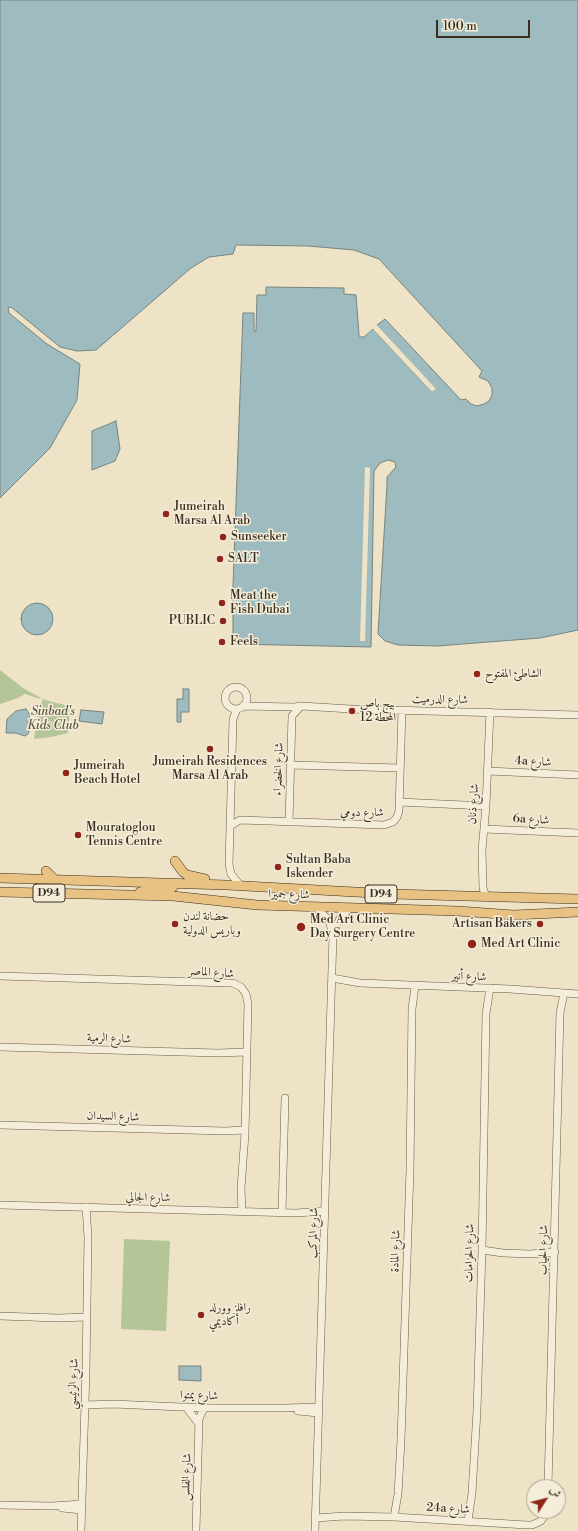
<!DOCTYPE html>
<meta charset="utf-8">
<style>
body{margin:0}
#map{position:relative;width:578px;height:1531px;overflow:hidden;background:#eee3c6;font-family:"Libre Bodoni",Amiri,serif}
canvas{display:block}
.north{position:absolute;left:526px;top:1479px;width:40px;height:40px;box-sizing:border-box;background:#f4edda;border:1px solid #aaa18f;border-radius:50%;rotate:54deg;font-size:11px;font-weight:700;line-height:16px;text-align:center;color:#3b2e1f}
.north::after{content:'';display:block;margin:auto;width:14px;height:18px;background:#8f2418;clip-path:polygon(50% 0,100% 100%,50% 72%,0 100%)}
.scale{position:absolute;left:436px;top:20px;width:94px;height:18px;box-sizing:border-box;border:2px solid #3b2e1f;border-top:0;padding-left:5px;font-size:12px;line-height:14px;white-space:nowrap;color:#3b2e1f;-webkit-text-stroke:3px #f4edda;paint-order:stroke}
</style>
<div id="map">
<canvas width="578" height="1531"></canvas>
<div class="north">ش</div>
<div class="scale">100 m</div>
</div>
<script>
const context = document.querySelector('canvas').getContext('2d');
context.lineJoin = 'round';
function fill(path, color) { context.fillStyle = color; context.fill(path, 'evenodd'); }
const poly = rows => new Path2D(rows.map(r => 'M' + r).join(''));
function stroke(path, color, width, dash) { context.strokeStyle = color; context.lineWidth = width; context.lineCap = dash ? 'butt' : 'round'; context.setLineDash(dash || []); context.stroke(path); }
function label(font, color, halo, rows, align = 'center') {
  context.font = font + ' "Libre Bodoni",Amiri,serif'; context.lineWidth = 3; context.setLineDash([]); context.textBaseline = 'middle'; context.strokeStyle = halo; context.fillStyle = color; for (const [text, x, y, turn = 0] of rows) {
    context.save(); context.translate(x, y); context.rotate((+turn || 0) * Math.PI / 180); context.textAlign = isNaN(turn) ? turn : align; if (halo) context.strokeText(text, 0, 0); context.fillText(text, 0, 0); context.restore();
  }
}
const green = poly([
 [0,670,23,688,41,698,40,699,25,694,18,698,0,704],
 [43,699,52,702,70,706,68,733,51,737,34,739,37,717],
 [124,1239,170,1241,166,1331,121,1329]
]);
const water = poly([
 [0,0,578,0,578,630,540,638,437,646,398,645,385,641,378,634,387,485,387,477,396,467,395,462,388,460,380,463,374,471,371,647,233,644,233,586,243,313,254,313,254,331,256,331,257,295,266,295,266,287,344,288,344,294,356,295,359,335,360,337,364,337,373,329,432,392,435,389,377,325,385,319,461,400,466,399,471,404,477,406,484,404,489,401,492,395,492,388,488,381,479,377,482,371,379,259,354,250,308,246,236,245,233,254,209,257,191,268,96,350,77,351,60,347,11,307,8,308,9,313,47,344,80,364,77,400,50,448,0,498,0,0],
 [116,421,120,449,115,461,92,470,92,431,116,421],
 '21 619a16 16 0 1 1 32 0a16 16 0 1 1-32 0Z',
 [183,689,189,689,189,712,181,712,181,722,177,722,177,699,183,699,183,689],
 [26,709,30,715,28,722,30,728,28,734,25,736,16,733,6,733,7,719,16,711,26,709],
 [81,710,104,712,102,724,79,721,81,710],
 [179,1366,201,1366,201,1381,179,1380,179,1366]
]);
const pier = poly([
 [377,325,436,389,432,392,373,329,375,327,433,389,375,327],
 [365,467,370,468,365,641,360,641]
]);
const minor = poly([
 '225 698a11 11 0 1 1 22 0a11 11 0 1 1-22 0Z',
 [243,706,294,707,301,706,351,709,578,715],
 [237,709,233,719,229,864,231,874,240,885],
 [291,765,400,768],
 [487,771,578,775],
 [399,802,486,806],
 [289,822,292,716,301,706],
 [230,826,240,820,384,825,393,822,397,817,399,811,402,710],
 [484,829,578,833],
 [486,897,483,888,482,850,486,806,490,712],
 [333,935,339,920,350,908],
 [0,976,229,983,233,983,241,987,246,994,248,1004,245,1134,241,1188,242,1211],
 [332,978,360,983,510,989,578,994],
 [0,1047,218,1053,246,1052],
 [0,1125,225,1131,245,1130],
 [0,1205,296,1213,325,1211],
 [282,1212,285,1098],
 [482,1250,503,1253,530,1254,555,1252],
 [0,1316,58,1318,87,1317],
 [85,1405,113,1404,204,1408,286,1408,318,1407],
 [186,1407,199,1424],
 [298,1411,318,1413],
 [548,1487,560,1013,564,993],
 [0,1505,52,1506,82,1504],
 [62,1508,82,1510],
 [394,1517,398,1494,401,1440,410,1170,412,1009,415,986],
 [316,1518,344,1516,394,1517,527,1525,532,1525,541,1521,547,1511],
 [468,1521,472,1493,477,1411,482,1250,486,1014,490,988],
 [81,1531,86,1371,88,1237,86,1207],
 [196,1531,199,1419,204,1408],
 [315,1531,333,935,329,920,316,908]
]);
const major = poly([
 [175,861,183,872,187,875,205,879],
 [46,871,55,880],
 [0,878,227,885,392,894,578,899],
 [0,892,173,896,257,905,458,911,514,915,578,912],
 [140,892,151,889,169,890,173,887,174,883]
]);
const markers = [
 [166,514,4,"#8f2418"],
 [223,537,4,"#8f2418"],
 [220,559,4,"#8f2418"],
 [222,603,4,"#8f2418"],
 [223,621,4,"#8f2418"],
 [222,642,4,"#8f2418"],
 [477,674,4,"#8f2418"],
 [352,711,4,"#8f2418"],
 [210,749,4,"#8f2418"],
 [66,773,4,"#8f2418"],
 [78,835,4,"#8f2418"],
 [278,867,4,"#8f2418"],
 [175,924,4,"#8f2418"],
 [540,924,4,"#8f2418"],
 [301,927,5,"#8f2418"],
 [472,944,5,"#8f2418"],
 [201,1315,4,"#8f2418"]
];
const shields = [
 [49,893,32],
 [381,894,32]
];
const shieldNames = [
 ["D94",49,893],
 ["D94",381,894]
];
const poiNames = [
 ["Jumeirah",174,507],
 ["Marsa Al Arab",174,521],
 ["Sunseeker",231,537],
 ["SALT",228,559],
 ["Meat the",230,596],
 ["Fish Dubai",230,610],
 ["PUBLIC",215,621,"right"],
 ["Feels",230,642],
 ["الشاطئ المفتوح",485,674],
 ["بيج باص",360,704],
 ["المحطة 12",360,718],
 ["Jumeirah Residences",210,762,"center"],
 ["Marsa Al Arab",210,776,"center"],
 ["Jumeirah",74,766],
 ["Beach Hotel",74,780],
 ["Mouratoglou",86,828],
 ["Tennis Centre",86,842],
 ["Sultan Baba",286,860],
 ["Iskender",286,874],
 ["حضانة لندن",183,917],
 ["وباريس الدولية",183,931],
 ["Med Art Clinic",310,920],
 ["Day Surgery Centre",310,934],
 ["Artisan Bakers",532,924,"right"],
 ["Med Art Clinic",481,944],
 ["رافلز وورلد",209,1308],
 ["أكاديمي",209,1322]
];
const streetNames = [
 ["شارع الدرميت",440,700,1],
 ["4a شارع",533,762,3],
 ["شارع الخضراء",279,769,-88],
 ["شارع ذنان",474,804,-86],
 ["شارع دومي",362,813],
 ["6a شارع",531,820,3],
 ["شارع جميرا",289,895,2],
 ["شارع الماصر",211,973,4],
 ["شارع أنير",469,977,2],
 ["شارع الرمية",109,1039,2],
 ["شارع السيدان",113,1117,2],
 ["شارع الجالي",148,1198,1],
 ["شارع المركب",314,1233,-89],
 ["شارع الحياب",544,1250,-89],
 ["شارع المادة",396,1251,-88],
 ["شارع الحزامات",470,1253,-89],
 ["شارع الرئيسي",74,1384,-88],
 ["شارع يمتوا",199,1396,2],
 ["شارع الفلس",187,1477,-88],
 ["24a شارع",448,1509,3]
];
const parkNames = [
 ["Sinbad's",53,712],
 ["Kids Club",53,726]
];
fill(green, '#b4c598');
fill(water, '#9ebcbf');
stroke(water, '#76837f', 1);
fill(pier, '#eee3c6');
stroke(minor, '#685b49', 8);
stroke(major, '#3b2e1f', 10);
stroke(minor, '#f4edda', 7);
stroke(major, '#e7c283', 9);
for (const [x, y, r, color] of markers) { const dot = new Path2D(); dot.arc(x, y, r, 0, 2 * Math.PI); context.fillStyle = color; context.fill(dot); stroke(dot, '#f4edda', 1.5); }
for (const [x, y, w] of shields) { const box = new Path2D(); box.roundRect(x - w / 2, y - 9, w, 18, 3); context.fillStyle = '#f4edda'; context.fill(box); stroke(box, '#3b2e1f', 1); }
label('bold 11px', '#3b2e1f', null, shieldNames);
label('12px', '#3b2e1f', '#f4edda', poiNames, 'left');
label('12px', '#3b2e1f', '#f4edda', streetNames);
label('italic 12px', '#59543d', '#f4edda', parkNames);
</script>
